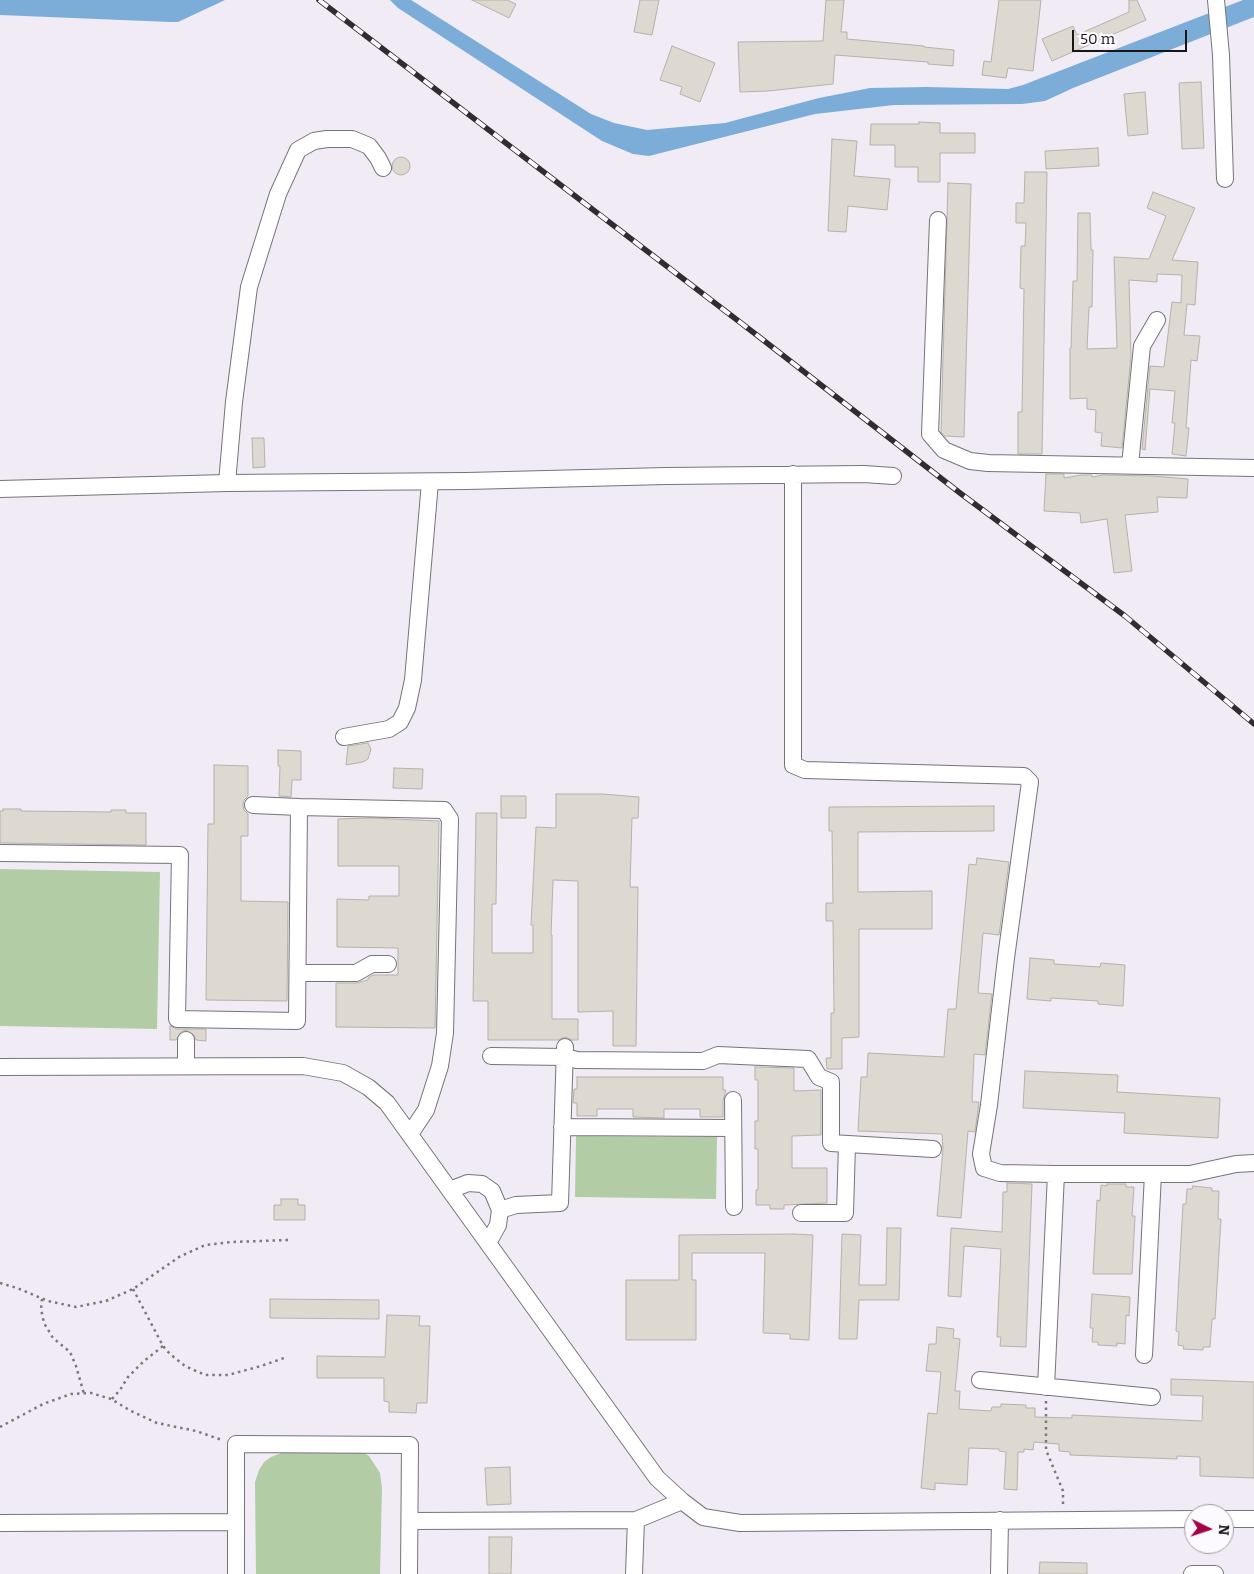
<!DOCTYPE html>
<style>
body{margin:0}
#map{position:relative;width:1254px;height:1574px;overflow:hidden;background:#f0ebf4;font-family:Bitter,serif}
canvas{display:block}
.north{position:absolute;left:1184px;top:1504px;width:50px;height:50px;box-sizing:border-box;background:#fcf9ff;border:1px solid #a09ea3;border-radius:50%;rotate:94deg;font-size:14px;font-weight:700;line-height:20px;text-align:center;color:#171518}
.north::after{content:'';display:block;margin:auto;width:18px;height:22px;background:#a10644;clip-path:polygon(50% 0,100% 100%,50% 72%,0 100%)}
.scale{position:absolute;left:1072px;top:30px;width:115px;height:22px;box-sizing:border-box;border:2px solid #171518;border-top:0;padding-left:6px;font-size:15px;line-height:18px;white-space:nowrap;color:#171518;-webkit-text-stroke:4px #fcf9ff;paint-order:stroke}
</style>
<div id="map">
<canvas width="1254" height="1574"></canvas>
<div class="north">N</div>
<div class="scale">50 m</div>
</div>
<script>
const context = document.querySelector('canvas').getContext('2d');
context.lineJoin = 'round';
function fill(path, color) { context.fillStyle = color; context.fill(path, 'evenodd'); }
const poly = rows => new Path2D(rows.map(r => 'M' + r).join(''));
function stroke(path, color, width, dash) { context.strokeStyle = color; context.lineWidth = width; context.lineCap = dash ? 'butt' : 'round'; context.setLineDash(dash || []); context.stroke(path); }
const green = poly([
 [0,869,160,872,157,1029,0,1026],
 [576,1136,717,1137,716,1199,575,1197],
 [360,1450,369,1456,380,1473,382,1488,380,1574,256,1574,255,1482,259,1470,264,1462,271,1457,286,1451]
]);
const water = poly([
 [0,0,225,0,178,22,170,22,0,15],
 [390,0,411,0,591,114,614,123,647,130,725,123,819,98,870,88,927,87,1008,89,1023,85,1243,0,1254,0,1254,17,1073,88,1045,101,1022,104,894,105,815,114,649,156,633,154,602,141,398,8]
]);
const building = poly([
 [472,0,507,0,516,4,509,18,472,0],
 [640,0,659,0,652,35,634,32,640,0],
 [826,0,844,0,841,32,847,32,847,39,924,46,924,47,954,50,953,66,928,64,928,62,835,55,833,84,768,91,740,92,738,42,823,41,826,0],
 [999,0,1041,0,1033,71,1008,68,1006,78,982,75,984,61,991,62,999,0],
 [1129,0,1137,0,1146,20,1052,61,1042,39,1073,26,1077,35,1129,12,1129,0],
 [672,46,715,63,700,102,680,94,682,87,660,80,672,46],
 [1201,82,1204,148,1182,149,1179,83,1201,82],
 [1145,92,1148,134,1128,136,1124,94,1145,92],
 [919,122,940,123,940,133,975,133,975,153,940,153,940,182,918,182,918,167,895,167,895,145,870,145,871,124,919,124,919,122],
 [832,139,857,141,854,176,890,179,887,210,848,206,846,232,828,231,832,139],
 [1098,148,1099,166,1046,169,1045,151,1098,148],
 '392 166a9 9 0 1 1 18 0a9 9 0 1 1-18 0Z',
 [1025,172,1047,172,1042,454,1018,454,1018,412,1022,412,1024,289,1020,288,1021,246,1025,246,1026,223,1016,223,1016,203,1024,203,1025,172],
 [948,183,971,184,964,437,945,436,941,432,948,183],
 [1153,192,1195,208,1172,260,1198,262,1195,305,1187,304,1184,335,1200,336,1197,361,1191,360,1186,428,1189,428,1186,456,1172,454,1175,423,1172,423,1175,391,1150,389,1145,450,1142,449,1150,366,1164,367,1172,302,1181,303,1182,275,1157,274,1157,282,1129,280,1131,356,1122,448,1101,446,1102,433,1095,432,1096,410,1087,409,1087,398,1070,399,1070,348,1071,348,1073,281,1077,281,1078,213,1090,213,1091,250,1093,250,1092,307,1089,307,1087,349,1117,348,1114,257,1149,259,1166,216,1147,208,1153,192],
 [252,438,264,438,265,467,253,468,252,438],
 [1046,474,1064,474,1064,478,1081,475,1092,475,1092,477,1103,475,1154,476,1188,479,1187,498,1157,497,1158,512,1125,515,1132,571,1114,573,1107,519,1081,523,1080,513,1044,511,1046,474],
 [368,743,371,749,368,759,363,762,346,765,348,746,368,743],
 [278,750,301,751,301,780,292,780,291,797,279,796,280,766,278,766,278,750],
 [214,765,248,766,248,796,244,800,243,805,244,810,248,814,248,836,241,836,241,901,288,902,287,1001,206,1000,208,824,214,824,214,765],
 [394,768,423,769,422,789,393,788,394,768],
 [556,794,602,794,639,797,638,818,632,818,630,887,638,887,636,1046,613,1046,613,1011,578,1012,578,881,553,880,551,935,552,935,552,1019,578,1019,578,1040,572,1040,565,1037,558,1040,488,1040,488,1001,473,1001,476,813,497,813,496,904,492,904,492,953,533,953,533,925,531,925,536,827,556,828,556,794],
 [501,796,526,796,526,818,501,818,501,796],
 [994,806,994,831,858,832,858,892,932,891,932,929,859,929,859,1037,842,1038,842,1069,827,1069,826,1058,831,1058,831,1013,834,1013,833,921,826,921,826,903,833,903,832,831,829,831,829,807,994,806],
 [3,809,21,809,21,811,111,812,111,810,126,810,126,813,146,813,146,845,0,843,0,811,3,811,3,809],
 [370,818,439,821,435,1028,336,1027,336,983,356,983,368,980,368,978,373,975,398,975,398,948,337,947,337,899,369,900,369,896,399,896,399,866,338,866,338,819,370,818],
 [977,858,1009,862,999,935,983,933,978,993,992,994,985,1055,974,1054,972,1102,979,1102,975,1132,968,1131,961,1218,937,1216,943,1149,942,1134,858,1131,861,1077,867,1077,868,1053,944,1057,948,1009,956,1009,969,864,976,865,977,858],
 [1030,958,1054,960,1054,964,1100,967,1101,963,1125,965,1123,1006,1098,1004,1098,1001,1051,998,1051,1001,1027,999,1030,958],
 [170,1026,177,1029,206,1029,206,1041,196,1040,194,1035,186,1030,181,1032,176,1040,170,1040,170,1026],
 [755,1067,794,1068,794,1091,821,1090,821,1135,792,1136,792,1168,827,1168,827,1203,784,1205,784,1209,770,1209,770,1205,756,1205,756,1190,758,1190,758,1149,755,1149,755,1121,758,1121,758,1080,755,1080,755,1067],
 [1025,1071,1118,1075,1117,1092,1220,1098,1218,1138,1124,1133,1125,1113,1023,1108,1025,1071],
 [577,1077,723,1077,723,1090,726,1090,723,1100,723,1117,700,1117,700,1109,664,1109,664,1118,633,1117,633,1109,597,1109,597,1116,577,1116,577,1103,573,1103,574,1089,577,1089,577,1077],
 [1007,1183,1032,1184,1026,1347,1000,1346,1001,1337,997,1337,1001,1249,964,1246,961,1297,948,1296,951,1228,1002,1232,1003,1192,1007,1192,1007,1183],
 [1107,1184,1126,1184,1126,1187,1134,1187,1132,1216,1135,1216,1132,1274,1093,1274,1097,1200,1100,1201,1101,1185,1107,1186,1107,1184],
 [1193,1186,1212,1188,1212,1191,1219,1191,1218,1219,1221,1219,1215,1319,1212,1319,1210,1347,1203,1347,1203,1350,1183,1349,1184,1346,1178,1345,1179,1332,1176,1331,1183,1204,1186,1204,1187,1189,1192,1189,1193,1186],
 [281,1199,298,1199,298,1205,305,1205,305,1220,274,1220,274,1205,281,1205,281,1199],
 [887,1228,901,1228,899,1300,859,1300,857,1339,839,1339,842,1234,861,1235,859,1285,886,1285,887,1228],
 [794,1234,813,1235,809,1340,790,1339,790,1334,763,1333,765,1253,692,1253,692,1280,696,1280,696,1340,626,1340,626,1280,679,1280,679,1235,794,1234],
 [1092,1294,1130,1297,1129,1316,1126,1315,1125,1344,1117,1343,1117,1346,1098,1345,1098,1342,1092,1342,1093,1328,1090,1328,1092,1294],
 [270,1299,379,1300,379,1319,270,1318,270,1299],
 [387,1315,420,1316,419,1326,430,1326,427,1403,417,1403,416,1413,389,1412,389,1402,384,1401,384,1378,317,1378,317,1356,385,1357,387,1315],
 [937,1327,954,1329,953,1338,960,1339,955,1391,960,1391,959,1409,991,1411,992,1407,1001,1407,1001,1404,1026,1405,1026,1408,1035,1408,1035,1417,1072,1418,1072,1415,1202,1421,1203,1396,1171,1395,1171,1379,1254,1382,1254,1478,1200,1476,1200,1457,1177,1456,1177,1459,1070,1455,1070,1452,1059,1451,1059,1444,1034,1442,1033,1450,1024,1449,1024,1452,1018,1452,1017,1490,1004,1489,1006,1452,999,1451,999,1449,969,1448,967,1485,935,1483,935,1490,921,1488,928,1413,937,1414,941,1372,926,1371,929,1344,936,1344,937,1327],
 [510,1467,511,1504,487,1505,485,1468,510,1467],
 [489,1537,512,1537,511,1574,489,1574,489,1537],
 [1040,1562,1087,1563,1087,1574,1039,1574,1040,1562]
]);
const path = poly([
 [0,1283,17,1288,48,1301,76,1307,106,1301,133,1289,179,1257,205,1245,231,1242,289,1240],
 [133,1289,163,1346,170,1354,185,1366,205,1375,228,1375,261,1366,287,1357],
 [42,1299,41,1309,44,1323,53,1338,70,1352,76,1366,84,1394],
 [112,1399,120,1390,128,1377,144,1361,163,1346],
 [1046,1401,1046,1450,1063,1491,1063,1504],
 [0,1427,43,1404,71,1394,91,1393,111,1399,131,1411,157,1423,196,1431,222,1440]
]);
const minor = poly([
 [1216,0,1221,55,1225,179],
 [938,220,930,434,944,450,970,461,988,463,1254,468],
 [1130,465,1142,346,1157,320],
 [793,474,793,765,805,770,1024,776,1030,782,1006,958,989,1105,981,1154,984,1168,1000,1173,1056,1174,1190,1174,1236,1164,1254,1163],
 [227,483,234,402,249,287,278,194,298,150,314,141,327,139,352,139,369,146,378,158,383,168],
 [0,489,227,483,467,481,666,476,864,474,893,476],
 [344,737,389,729,400,722,407,708,413,680,430,482],
 [253,805,299,807],
 [0,853,180,855,177,1019,297,1021,299,807,444,810,450,819,445,1033,440,1066,426,1110,410,1134],
 [299,973,356,973,372,964,388,964],
 [491,1056,565,1057,577,1060,703,1061,718,1055,808,1059,819,1077,831,1082,831,1143,933,1149],
 [186,1066,186,1040],
 [0,1067,303,1066,343,1073,368,1087,387,1103,657,1478,682,1501,703,1517,740,1523,1194,1519],
 [733,1100,734,1207],
 [562,1127,733,1128],
 [450,1190,468,1183,482,1184,492,1191,500,1210,498,1225,488,1243],
 [500,1210,516,1205,560,1203,565,1047],
 [801,1213,845,1213,847,1144],
 [1144,1355,1153,1174],
 [980,1380,1152,1397],
 [1046,1387,1056,1174],
 [1224,1519,1254,1519],
 [410,1521,636,1520,682,1501],
 [0,1523,236,1522],
 [236,1574,236,1444,410,1445,409,1574],
 [634,1574,636,1520],
 [999,1574,1000,1520],
 [1192,1574,1215,1574]
]);
const rail = poly([
 [319,0,758,336,960,493,1125,616,1254,724]
]);
fill(green, '#b2cda6');
fill(water, '#7badd8');
fill(building, '#ddd8d0');
stroke(building, '#b6b1a9', 1);
stroke(minor, '#77737a', 18);
stroke(path, '#7a777d', 2.5, [2.5, 4]);
stroke(minor, '#fff', 16);
stroke(rail, '#302d31', 5.5);
stroke(rail, '#fcf9ff', 4, [11]);
</script>
